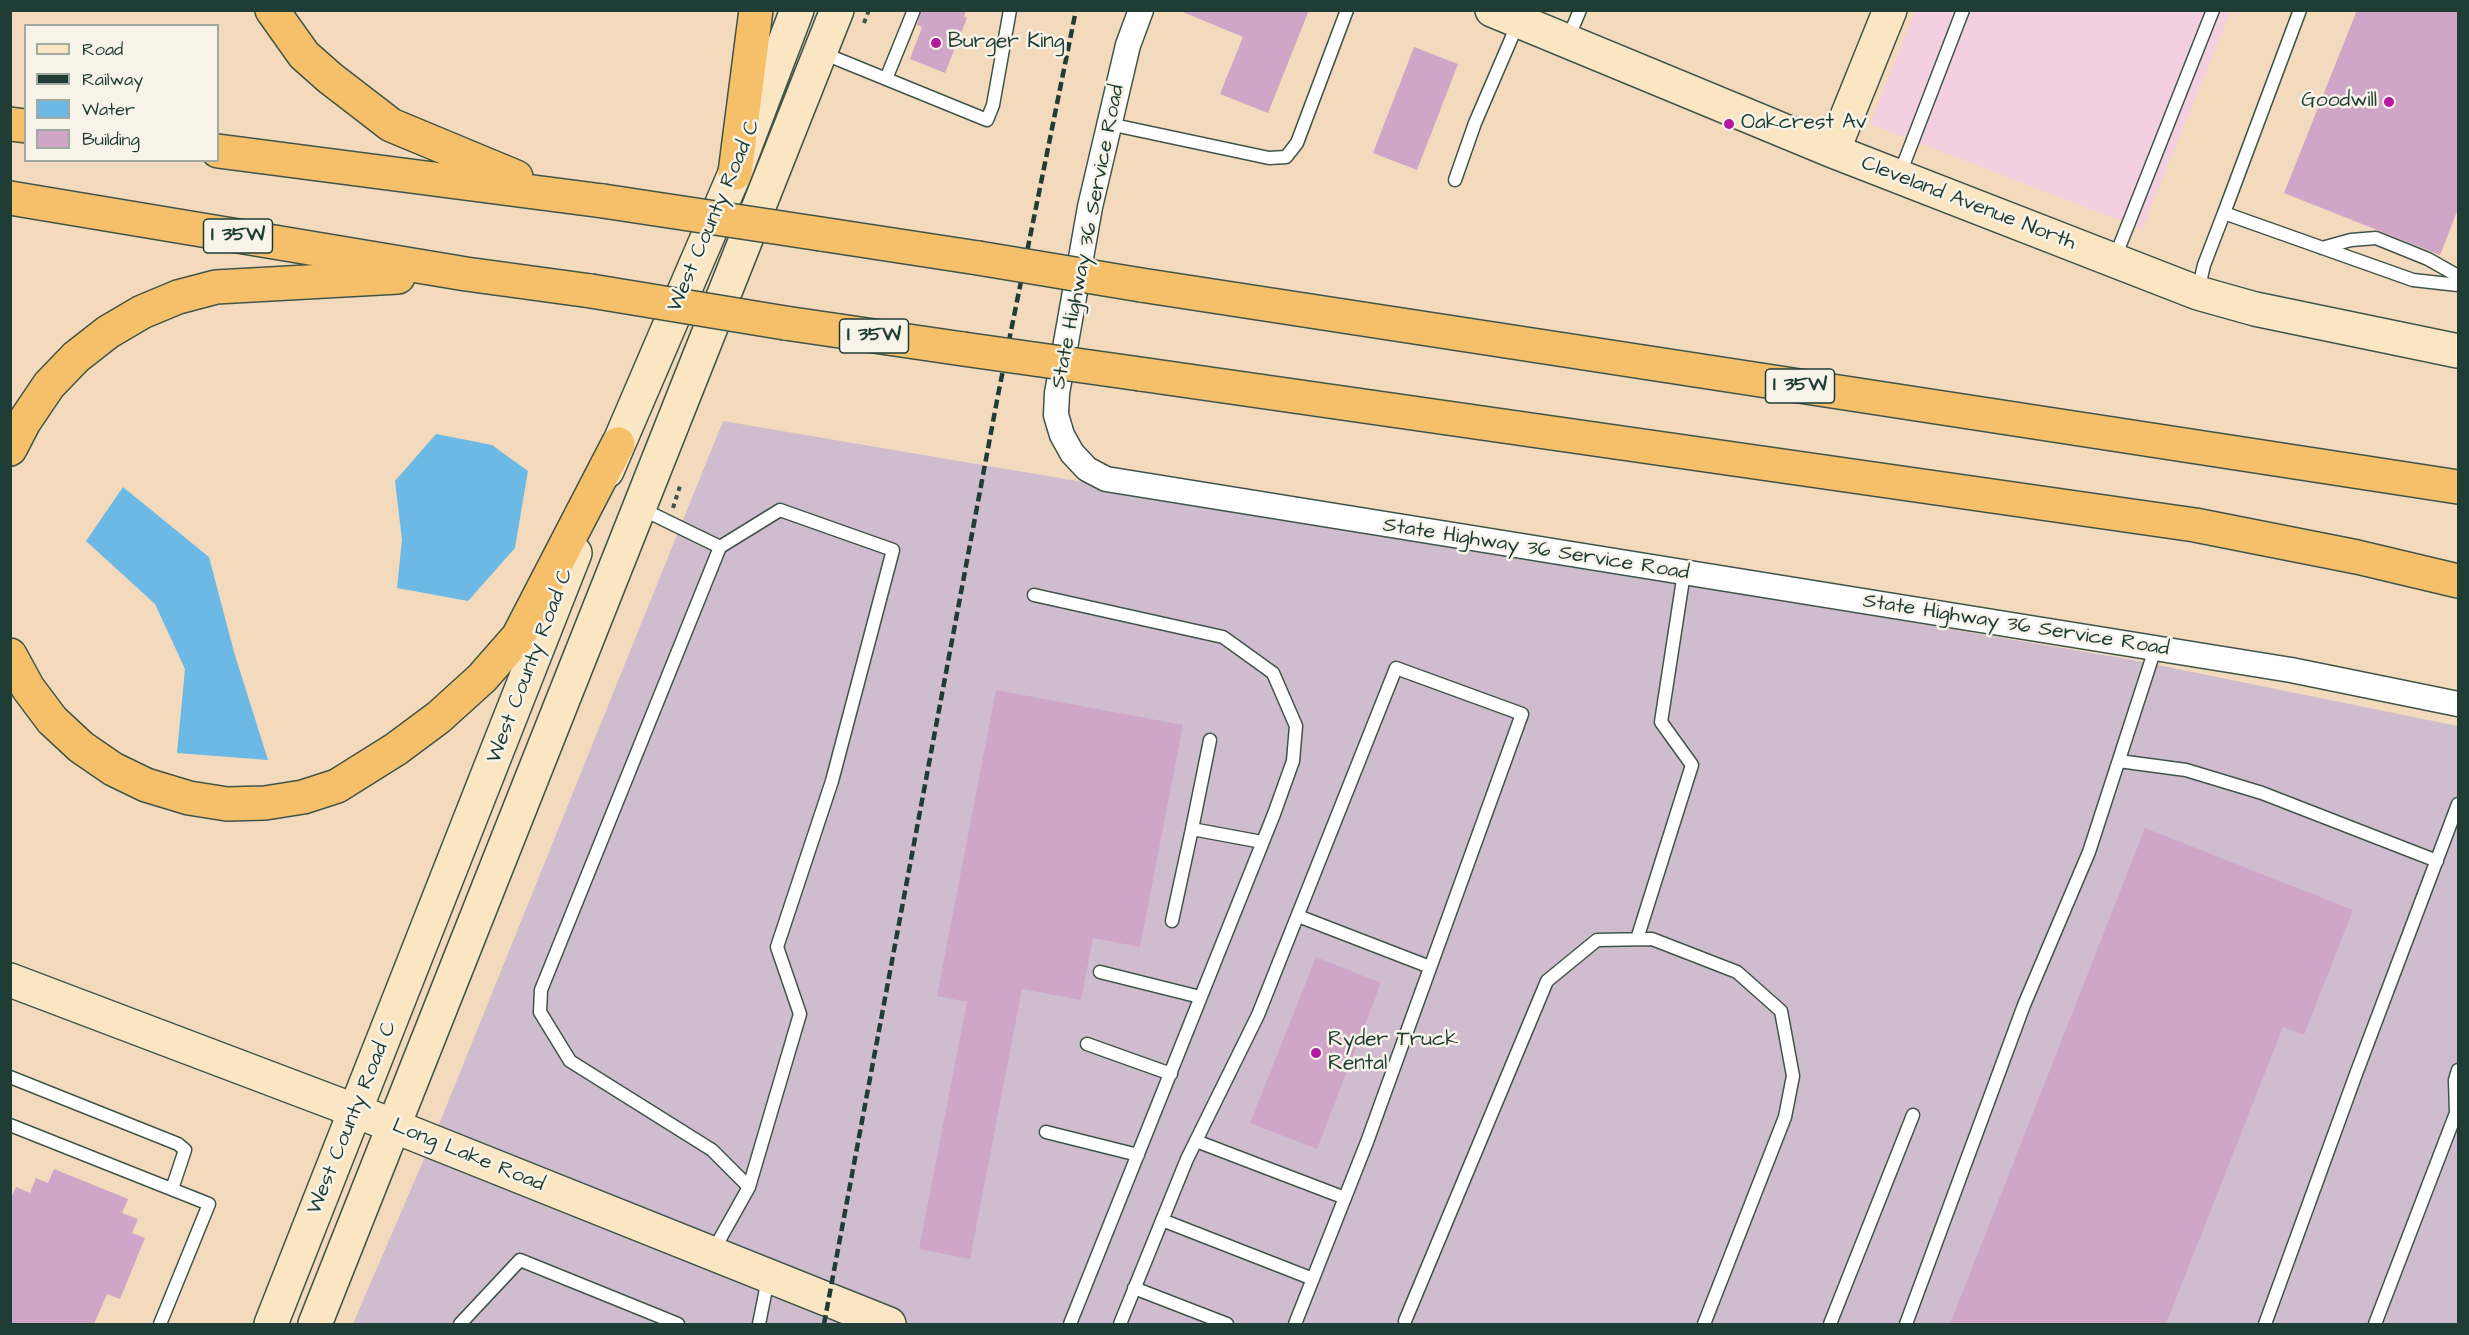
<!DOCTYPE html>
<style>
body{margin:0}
#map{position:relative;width:2469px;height:1335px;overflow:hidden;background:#f3dabd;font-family:"Architects Daughter",sans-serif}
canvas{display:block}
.frame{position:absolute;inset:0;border:12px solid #1f3d34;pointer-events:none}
.legend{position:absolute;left:24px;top:24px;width:195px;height:138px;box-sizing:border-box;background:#f7f3e8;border:2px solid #a1aaa0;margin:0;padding:8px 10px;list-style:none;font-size:18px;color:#1f3d34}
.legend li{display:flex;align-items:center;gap:12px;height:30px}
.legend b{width:30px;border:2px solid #a1aaa0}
</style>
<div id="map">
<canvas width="2469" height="1335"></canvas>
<div class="frame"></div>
<ul class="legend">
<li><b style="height:8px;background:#fbe6c4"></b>Road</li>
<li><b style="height:8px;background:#1f3d34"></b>Railway</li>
<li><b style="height:16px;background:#6cb9e6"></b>Water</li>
<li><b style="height:16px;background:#cfa6c7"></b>Building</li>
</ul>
</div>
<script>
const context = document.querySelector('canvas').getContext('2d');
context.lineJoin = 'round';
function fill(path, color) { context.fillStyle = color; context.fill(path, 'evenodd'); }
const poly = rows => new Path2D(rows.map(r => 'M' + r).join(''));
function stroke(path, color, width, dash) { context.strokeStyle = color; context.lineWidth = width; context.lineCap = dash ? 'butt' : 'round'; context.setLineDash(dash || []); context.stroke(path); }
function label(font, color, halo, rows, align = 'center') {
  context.font = font + ' "Architects Daughter",sans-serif'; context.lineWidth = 5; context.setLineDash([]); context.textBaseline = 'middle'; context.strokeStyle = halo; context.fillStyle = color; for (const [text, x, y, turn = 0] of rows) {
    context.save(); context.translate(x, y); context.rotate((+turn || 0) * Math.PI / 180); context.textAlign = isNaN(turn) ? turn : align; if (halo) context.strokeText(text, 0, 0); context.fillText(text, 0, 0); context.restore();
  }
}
const built = poly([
 [1915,11,2231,11,2142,229,1870,124]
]);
const industrial = poly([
 [723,421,2133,660,2458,726,2458,1324,353,1324,442,1117]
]);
const water = poly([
 [436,434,492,445,528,471,515,548,468,601,397,588,402,540,395,481],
 [123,487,209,557,234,652,268,760,177,753,185,669,155,604,86,541]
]);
const building = poly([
 [922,10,966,10,964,17,967,18,945,73,910,59,922,27,917,25],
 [1178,10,1309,10,1268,113,1220,94,1243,37],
 [2357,10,2458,10,2458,209,2440,255,2284,193],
 [1414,47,1458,64,1417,170,1373,153],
 [996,690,1183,725,1140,947,1093,938,1081,1000,1022,989,970,1259,919,1249,967,1002,937,996],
 [2145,828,2353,910,2304,1035,2283,1027,2166,1324,1950,1324],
 [1316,957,1381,983,1317,1149,1250,1123],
 [54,1169,128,1199,122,1213,138,1219,132,1233,145,1238,120,1299,107,1294,94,1324,10,1324,10,1200,16,1187,30,1193,36,1178,48,1183]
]);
const path = poly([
 [864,23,869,10],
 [673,508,680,486]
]);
const lane = poly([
 [1567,41,1580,10],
 [820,52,987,120,993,105,1010,10],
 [886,79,914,10],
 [1109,124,1269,158,1286,157,1297,143,1347,10],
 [1899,176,1963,10],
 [1455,180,1475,123,1518,23],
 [2224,213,2300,10],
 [2322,248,2351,240,2376,238,2428,259,2458,276],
 [2114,260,2213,10],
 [2198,291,2204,265,2224,213,2413,280,2458,285],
 [640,508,720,547,780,510,893,550,832,781,777,947,800,1014,749,1187,712,1253],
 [720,547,541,990,540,1012,570,1061,712,1150,749,1187],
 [1034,595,1223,637,1273,673,1296,726,1293,761,1274,814,1070,1324],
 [1210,740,1192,829,1262,842],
 [2119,761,2186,770,2262,793,2437,861],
 [1298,916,1430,967],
 [1172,921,1192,829],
 [1637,939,1692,765,1661,722,1684,573],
 [1100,972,1200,997],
 [1087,1044,1171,1074],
 [10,1077,178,1144,185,1150,172,1189],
 [10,1125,209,1204,160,1324],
 [1046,1132,1138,1155],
 [1196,1141,1345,1198],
 [1162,1220,1313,1279],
 [1134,1288,1227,1324],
 [1405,1321,1547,981,1597,940,1652,939,1737,972,1781,1011,1793,1076,1785,1117,1704,1324],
 [460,1324,520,1260,678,1324],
 [759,1324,768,1279],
 [1120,1324,1187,1159,1258,1015,1396,668,1522,714,1367,1142,1295,1324],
 [1830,1324,1913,1115],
 [1906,1324,2024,1005,2089,852,2155,649],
 [2265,1324,2356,1074,2458,804],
 [2375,1324,2456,1113,2455,1080,2458,1070]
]);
const street = poly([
 [1141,10,1128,45,1090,207,1057,393,1056,415,1062,435,1072,453,1087,469,1106,479,2291,670,2458,704]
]);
const secondary = poly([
 [1492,10,1833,151,2198,293,2255,309,2458,351],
 [1833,151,1890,10],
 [607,471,735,173,797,10],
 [10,980,356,1111,889,1324],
 [271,1324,575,553],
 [315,1324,837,10]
]);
const highway = poly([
 [272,10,304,55,330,78,391,125,516,177],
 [10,124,26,126],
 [218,151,603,201],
 [735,173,756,10],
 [10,198,466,274,591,291],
 [821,234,978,258],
 [1141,285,2458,487],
 [785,323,963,349],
 [1140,374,2195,525,2357,557,2458,581],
 [10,449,24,422,49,385,76,357,108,332,142,312,178,297,216,287,398,277],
 [10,655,28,688,52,720,81,747,113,769,146,785,189,798,227,804,265,803,303,797,337,786,396,749,439,717,482,678,518,637,618,444]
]);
const rail = poly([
 [824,1324,998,395,1076,10]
]);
const highwayBridge = poly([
 [603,201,821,234],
 [978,258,1141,285],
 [591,291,785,323],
 [963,349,1140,374]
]);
const markers = [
 [936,43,6,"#b5179e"],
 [2389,102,6,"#b5179e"],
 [1729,124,6,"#b5179e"],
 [1316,1053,6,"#b5179e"]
];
const shields = [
 [238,236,69],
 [874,336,69],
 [1800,386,69]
];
const shieldNames = [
 ["I 35W",238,236],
 ["I 35W",874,336],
 ["I 35W",1800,386]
];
const poiNames = [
 ["Burger King",948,43],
 ["Goodwill",2377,102,"right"],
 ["Oakcrest Av",1741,124],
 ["Ryder Truck",1328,1041],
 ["Rental",1328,1065]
];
const streetNames = [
 ["Cleveland Avenue North",1968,204,21],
 ["West County Road C",715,216,-67],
 ["State Highway 36 Service Road",1089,237,-79],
 ["State Highway 36 Service Road",1536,550,9],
 ["State Highway 36 Service Road",2016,626,9],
 ["West County Road C",531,666,-69],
 ["West County Road C",353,1118,-68],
 ["Long Lake Road",468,1156,22]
];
fill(built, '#f3cfe0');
fill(industrial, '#cfbdcf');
fill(water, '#6cb9e6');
fill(building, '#cfa6c7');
stroke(lane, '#3f5549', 15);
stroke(street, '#3f5549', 27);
stroke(secondary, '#3f5549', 36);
stroke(highway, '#3f5549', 36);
stroke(path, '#3f5549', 4, [4.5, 4.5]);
stroke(lane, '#fff', 12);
stroke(street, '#fff', 24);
stroke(secondary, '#fbe6c4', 33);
stroke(highway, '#f6c06b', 33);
stroke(rail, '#1f3d34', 4.5, [9, 4.5]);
stroke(highwayBridge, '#3f5549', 36, []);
stroke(highwayBridge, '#f6c06b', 33);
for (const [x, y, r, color] of markers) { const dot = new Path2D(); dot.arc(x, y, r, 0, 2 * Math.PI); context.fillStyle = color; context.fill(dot); stroke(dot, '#f7f3e8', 2); }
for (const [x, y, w] of shields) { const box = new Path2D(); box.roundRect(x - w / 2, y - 17, w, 34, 4.5); context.fillStyle = '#f7f3e8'; context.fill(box); stroke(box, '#1f3d34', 1.5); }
label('bold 20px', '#1f3d34', null, shieldNames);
label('21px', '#1f3d34', '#f7f3e8', poiNames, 'left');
label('21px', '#1f3d34', '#f7f3e8', streetNames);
</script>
